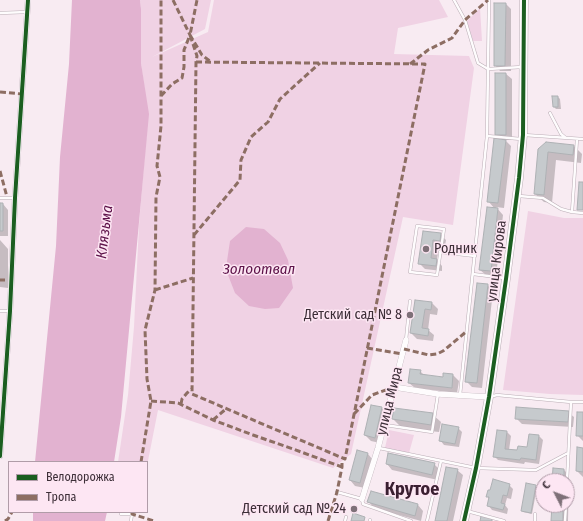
<!DOCTYPE html>
<meta charset="utf-8">
<style>
body{margin:0}
#map{position:relative;width:583px;height:521px;overflow:hidden;background:#f8ebf2;font-family:"Fira Sans Condensed",sans-serif}
canvas{display:block}
.legend{position:absolute;left:8px;top:461px;width:140px;height:52px;box-sizing:border-box;background:#fde6f3;border:1px solid #b09ca8;margin:0;padding:5px 7px;list-style:none;font-size:12px;color:#3c2e37}
.legend li{display:flex;align-items:center;gap:8px;height:20px}
.legend b{width:20px;border:1px solid #b09ca8}
.north{position:absolute;left:535px;top:473px;width:40px;height:40px;box-sizing:border-box;background:#fde6f3;border:1px solid #b09ca8;border-radius:50%;rotate:312deg;font-size:11px;font-weight:700;line-height:16px;text-align:center;color:#3c2e37}
.north::after{content:'';display:block;margin:auto;width:14px;height:18px;background:#7e7078;clip-path:polygon(50% 0,100% 100%,50% 72%,0 100%)}
</style>
<div id="map">
<canvas width="583" height="521"></canvas>
<ul class="legend">
<li><b style="height:5px;background:#1b5e20"></b>Велодорожка</li>
<li><b style="height:5px;background:#8d6e63"></b>Тропа</li>
</ul>
<div class="north">С</div>
</div>
<script>
const context = document.querySelector('canvas').getContext('2d');
context.lineJoin = 'round';
function fill(path, color) { context.fillStyle = color; context.fill(path, 'evenodd'); }
const poly = rows => new Path2D(rows.map(r => 'M' + r).join(''));
function stroke(path, color, width, dash) { context.strokeStyle = color; context.lineWidth = width; context.lineCap = dash ? 'butt' : 'round'; context.setLineDash(dash || []); context.stroke(path); }
function label(font, color, halo, rows, align = 'center') {
  context.font = font + ' "Fira Sans Condensed",sans-serif'; context.lineWidth = 3; context.setLineDash([]); context.textBaseline = 'middle'; context.strokeStyle = halo; context.fillStyle = color; for (const [text, x, y, turn = 0] of rows) {
    context.save(); context.translate(x, y); context.rotate((+turn || 0) * Math.PI / 180); context.textAlign = isNaN(turn) ? turn : align; if (halo) context.strokeText(text, 0, 0); context.fillText(text, 0, 0); context.restore();
  }
}
const green = poly([
 [140,0,211,0,205,29,152,57,208,32,214,0,439,0,448,17,398,28,394,54,469,56,474,68,453,225,403,217,351,454,333,468,158,410,147,466,147,462,118,462,128,395,134,327,139,225,148,115,141,63,141,9],
 [480,8,482,41,473,41,467,21],
 [528,211,564,218,583,218,583,395,550,394,503,390],
 [389,430,414,435,409,453,385,448]
]);
const water = poly([
 [72,0,140,0,141,9,141,63,149,114,121,417,114,462,35,462,56,246,60,157,69,64],
 [246,227,264,229,280,243,288,260,293,288,279,308,265,309,249,306,235,293,228,275,227,261,230,241],
 [33,512,107,512,105,521,33,521]
]);
const shadow = poly([
 [506,4,511,9,511,71,500,71,495,65],
 [506,74,512,79,512,140,505,140,511,146,504,208,496,207,503,215,496,276,486,275,480,270,495,209,488,201,502,140,496,135],
 [558,97,560,99,561,109,556,109,554,107],
 [574,146,582,154,581,163,556,160,552,203,544,202,535,194,539,149],
 [0,204,3,204,8,210,8,236,0,236],
 [424,232,440,234,446,240,445,246,439,245,437,260,442,266,442,271,425,269,420,264],
 [0,240,8,249,8,288,0,287],
 [488,285,493,291,482,388,472,387,466,381],
 [415,301,432,303,438,309,437,315,430,314,428,330,434,335,433,341,417,339,411,333],
 [420,371,425,376,443,378,444,374,453,375,459,381,457,393,415,388,409,383],
 [382,408,387,414,380,443,371,441,365,435],
 [568,412,574,417,573,427,522,424,516,418],
 [583,413,583,441,577,435],
 [432,414,441,422,439,432,402,428,393,419],
 [458,428,462,432,459,447,444,445,440,440],
 [507,432,511,436,509,450,518,452,528,448,539,436,543,440,539,464,525,462,524,464,498,460,494,456],
 [583,449,583,477,577,471],
 [368,454,373,460,365,488,355,486,350,480],
 [387,464,434,464,440,470,438,480,392,470],
 [457,470,463,475,453,521,436,521],
 [564,470,569,475,568,521,552,521,553,505,567,505,567,481,553,481],
 [526,484,536,486,537,487,532,514,523,512,522,511],
 [509,485,513,489,511,499,507,498,505,505,508,509,507,514,492,510,488,505,489,499,487,496,491,492],
 [371,492,418,505,423,511,421,521,374,508,369,502]
]);
const building = poly([
 [494,3,506,3,505,66,494,66,494,3],
 [495,73,506,73,506,135,495,135,495,73],
 [552,96,558,96,558,107,553,107,552,96],
 [494,138,506,140,498,203,487,202,494,138],
 [546,142,574,145,573,155,548,152,544,195,534,194,538,149,546,142],
 [579,182,583,182,583,210,577,210,579,182],
 [0,203,3,203,3,231,0,231,0,203],
 [487,207,498,208,491,271,479,270,487,207],
 [423,231,441,233,440,241,433,240,431,258,437,259,436,266,418,264,423,231],
 [477,283,488,284,477,383,465,382,477,283],
 [415,300,432,302,431,310,425,309,422,328,429,329,428,336,410,333,415,300],
 [410,369,421,370,420,374,443,377,443,373,453,374,452,388,408,383,410,369],
 [371,405,382,407,375,438,364,435,371,405],
 [516,407,569,411,568,422,515,419,516,407],
 [394,408,433,413,431,425,392,419,394,408],
 [577,412,583,412,583,436,576,436,577,412],
 [442,424,459,427,455,444,439,441,442,424],
 [497,430,507,431,505,449,517,450,518,446,527,447,529,434,539,435,536,460,521,458,520,460,493,457,497,430],
 [577,447,583,448,583,472,576,471,577,447],
 [357,450,368,453,360,483,349,480,357,450],
 [388,453,435,463,432,475,386,464,388,453],
 [446,467,458,469,447,521,435,521,446,467],
 [553,468,564,469,564,481,552,481,553,468],
 [493,479,510,484,507,496,503,495,501,503,505,504,503,510,487,506,489,497,486,497,488,490,490,490,493,479],
 [526,483,536,485,531,513,521,511,526,483],
 [371,491,418,504,415,516,367,502,371,491],
 [552,505,563,505,563,521,551,521,552,505],
 [353,513,365,517,364,521,351,521,353,513],
 [481,516,492,518,492,521,480,521,481,516]
]);
const lane = poly([
 [454,0,465,20,478,63,488,69,522,67],
 [0,13,27,12],
 [550,113,561,134,566,138],
 [524,135,583,139],
 [487,136,521,139],
 [519,196,543,198,561,209,572,212,583,213],
 [0,198,15,198],
 [572,212,577,139],
 [417,226,444,229,437,275,410,272,417,226],
 [440,252,475,256],
 [473,274,504,278],
 [0,311,9,311],
 [406,340,410,301],
 [460,395,487,136,489,0],
 [490,397,497,395,571,402,583,402],
 [385,425,432,432,438,394],
 [379,448,476,468,536,470,568,453],
 [567,481,571,402],
 [337,492,362,499,363,504,411,521],
 [467,511,504,521],
 [121,514,132,514,131,521],
 [345,521,346,517],
 [370,521,370,520],
 [427,521,441,461],
 [535,521,535,514],
 [565,521,566,505]
]);
const street = poly([
 [394,387,438,394,489,397],
 [0,456,10,311,15,198,28,0],
 [362,499,378,448,406,340]
]);
const secondary = poly([
 [464,521,476,468,489,397,506,279,519,178,523,135,524,0]
]);
const quiet = poly([
 [173,0,190,35],
 [196,62,425,64,345,459,192,394,196,62,197,56,190,35,197,0],
 [410,64,428,50,452,38,465,20,488,0],
 [0,92,22,94],
 [161,96,172,84,182,78,184,67,184,50,190,35,202,55,211,62],
 [0,171,7,197],
 [194,235,240,180,241,160,251,137,268,122,280,99,320,63],
 [0,280,5,280],
 [155,290,193,278],
 [367,348,402,354],
 [404,349,429,355,437,354,443,351,448,347,467,331],
 [151,401,178,403,213,420,253,435,293,449,342,467],
 [181,404,182,399,187,393,192,389],
 [354,414,372,395,394,387],
 [213,420,227,408],
 [141,462,151,401,147,379,145,330,155,290,156,197,160,177,157,166,161,126,161,0],
 [132,512,132,514,154,521],
 [5,521,8,519,12,512],
 [328,521,337,492,342,467,342,463]
]);
const cycleway = poly([
 [0,456,10,311,15,198,28,0],
 [464,521,476,468,489,397,506,279,519,178,523,135,524,0]
]);
const markers = [
 [426,249,4,"#7e7078"],
 [410,315,4,"#7e7078"],
 [354,509,4,"#7e7078"]
];
const poiNames = [
 ["Родник",434,249,"left"],
 ["Детский сад № 8",402,315],
 ["Детский сад № 24",346,509]
];
const streetNames = [
 ["улица Кирова",497,261,-83],
 ["улица Мира",390,401,-76]
];
const waterNames = [
 ["Клязьма",105,232,-83],
 ["Золоотвал",259,270]
];
const districtNames = [
 ["Крутое",412,490]
];
fill(green, '#f0d2e4');
fill(water, '#e2b2d0');
fill(shadow, '#0003');
fill(building, '#c6cacd');
stroke(building, '#aeb1b4', 1);
stroke(lane, '#bbaeb6', 3.5);
stroke(street, '#bbaeb6', 6);
stroke(secondary, '#bbaeb6', 9);
stroke(lane, '#fefcfd', 2.5);
stroke(street, '#fefcfd', 5.5);
stroke(secondary, '#fefcfd', 8);
stroke(quiet, '#8d6e63', 3, [6, 3]);
stroke(cycleway, '#1b5e20', 4);
for (const [x, y, r, color] of markers) { const dot = new Path2D(); dot.arc(x, y, r, 0, 2 * Math.PI); context.fillStyle = color; context.fill(dot); stroke(dot, '#fde6f3', 1.5); }
label('14px', '#3c2e37', '#fde6f3', poiNames, 'right');
label('14px', '#3c2e37', '#fde6f3', streetNames);
label('italic 15px', '#5d1249', '#fde6f3', waterNames);
label('bold 18px', '#3a1f31', '#fde6f3', districtNames);
</script>
